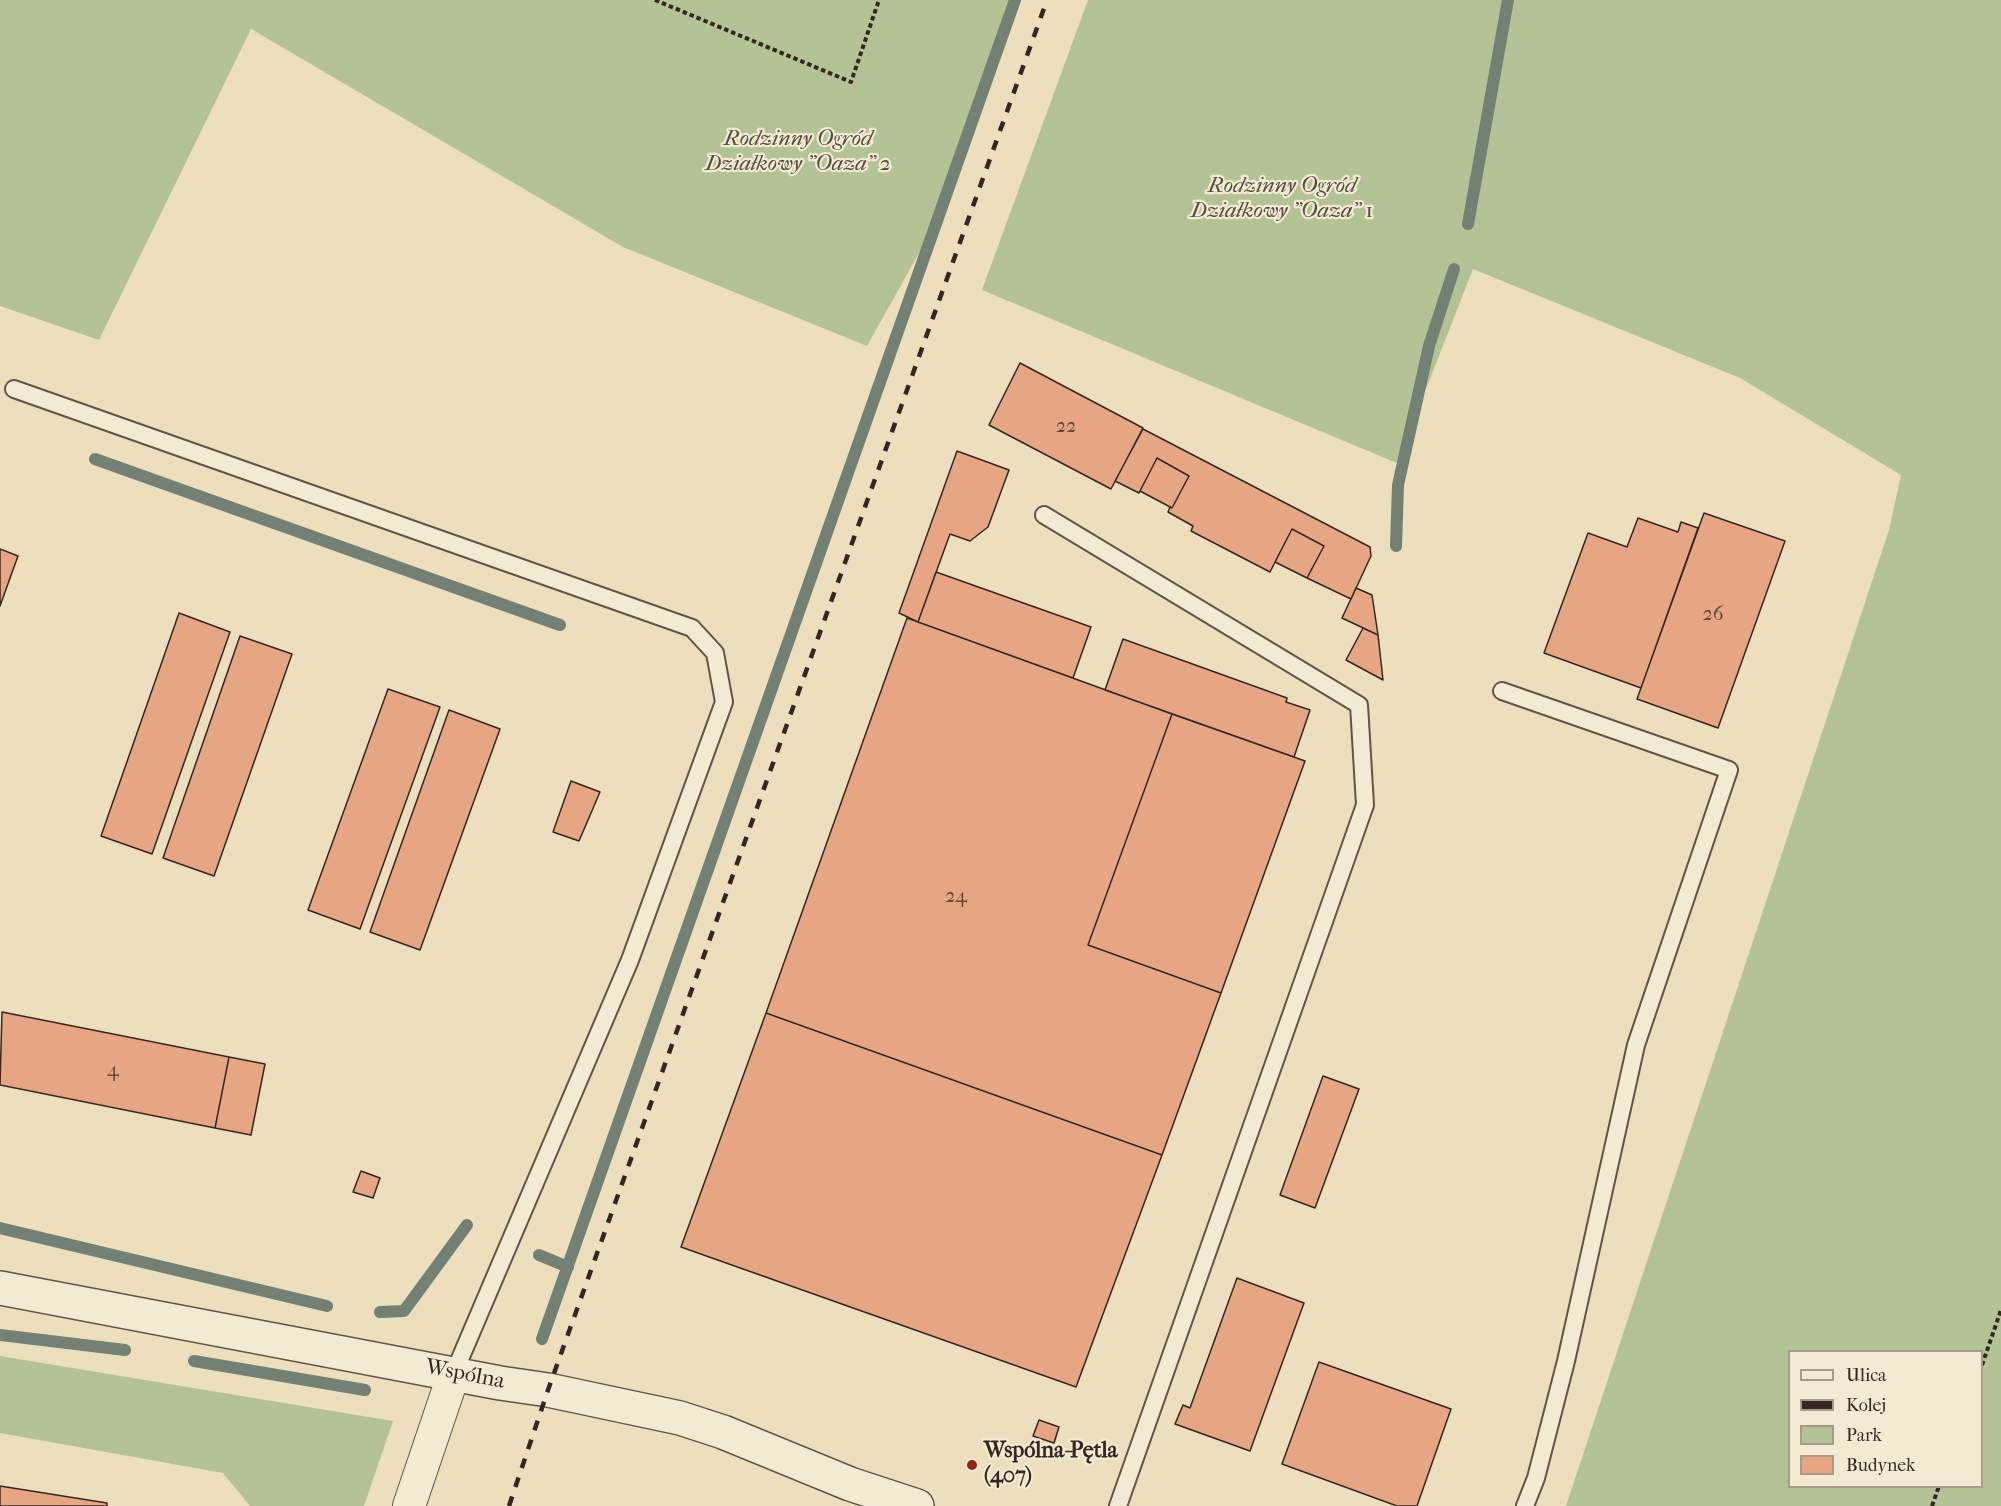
<!DOCTYPE html>
<meta charset="utf-8">
<style>
body{margin:0}
#map{position:relative;width:2001px;height:1506px;overflow:hidden;background:#eddfbd;font-family:"IM FELL French Canon",serif}
canvas{display:block}
.legend{position:absolute;left:1788px;top:1350px;width:195px;height:138px;box-sizing:border-box;background:#f3ead4;border:2px solid #a79c8c;margin:0;padding:8px 10px;list-style:none;font-size:18px;color:#352620}
.legend li{display:flex;align-items:center;gap:12px;height:30px}
.legend b{width:30px;border:2px solid #a79c8c}
</style>
<div id="map">
<canvas width="2001" height="1506"></canvas>
<ul class="legend">
<li><b style="height:8px;background:#f3ead4"></b>Ulica</li>
<li><b style="height:8px;background:#352620"></b>Kolej</li>
<li><b style="height:16px;background:#b3c395"></b>Park</li>
<li><b style="height:16px;background:#e6a684"></b>Budynek</li>
</ul>
</div>
<script>
const context = document.querySelector('canvas').getContext('2d');
context.lineJoin = 'round';
function fill(path, color) { context.fillStyle = color; context.fill(path, 'evenodd'); }
const poly = rows => new Path2D(rows.map(r => 'M' + r).join(''));
function stroke(path, color, width, dash) { context.strokeStyle = color; context.lineWidth = width; context.lineCap = dash ? 'butt' : 'round'; context.setLineDash(dash || []); context.stroke(path); }
function label(font, color, halo, rows, align = 'center') {
  context.font = font + ' "IM FELL French Canon",serif'; context.lineWidth = 4.5; context.setLineDash([]); context.textBaseline = 'middle'; context.strokeStyle = halo; context.fillStyle = color; for (const [text, x, y, turn = 0] of rows) {
    context.save(); context.translate(x, y); context.rotate((+turn || 0) * Math.PI / 180); context.textAlign = isNaN(turn) ? turn : align; if (halo) context.strokeText(text, 0, 0); context.fillText(text, 0, 0); context.restore();
  }
}
const green = poly([
 [0,0,1015,0,943,210,867,346,623,247,251,29,99,340,0,306],
 [1088,0,2001,0,2001,1506,1566,1506,1889,530,1901,475,1740,378,1473,269,1397,463,982,290],
 [1790,1352,1982,1352,1982,1486,1790,1486],
 [0,1356,393,1421,364,1506,250,1506,223,1473,0,1433]
]);
const stream = poly([
 [1468,224,1508,0],
 [95,459,560,625],
 [1396,546,1398,485,1429,346,1454,269],
 [0,1228,327,1306],
 [539,1255,568,1267],
 [380,1312,404,1311,467,1225],
 [0,1335,125,1350],
 [542,1339,1015,0],
 [194,1361,365,1390]
]);
const building = poly([
 [1020,363,1143,428,1111,489,989,425,1020,363],
 [1143,429,1370,547,1371,556,1351,599,1307,578,1324,546,1292,529,1270,572,1191,531,1193,526,1168,512,1170,507,1172,508,1189,476,1157,458,1139,493,1115,481,1143,429],
 [957,451,1009,470,988,527,970,541,950,534,918,622,899,613,957,451],
 [1157,458,1189,476,1172,508,1140,491,1157,458],
 [1704,513,1785,541,1718,728,1637,699,1704,513],
 [1638,518,1678,532,1681,522,1698,528,1641,688,1544,653,1588,533,1627,547,1638,518],
 [1292,529,1324,546,1307,578,1275,562,1292,529],
 [0,549,18,556,0,606,0,549],
 [936,572,1091,627,1073,678,918,622,936,572],
 [1356,588,1372,595,1378,635,1342,618,1356,588],
 [179,613,230,632,152,854,101,836,179,613],
 [907,618,1172,714,1088,945,1221,993,1162,1155,766,1013,907,618],
 [1363,628,1378,635,1383,680,1346,660,1363,628],
 [240,636,292,654,214,876,163,858,240,636],
 [1123,639,1287,698,1286,702,1310,710,1294,757,1105,690,1123,639],
 [388,689,440,707,360,929,308,910,388,689],
 [449,710,500,729,420,950,370,932,449,710],
 [1172,714,1305,761,1221,993,1088,945,1172,714],
 [571,781,600,792,579,841,553,832,571,781],
 [2,1012,229,1057,215,1128,0,1085,2,1012],
 [766,1013,1162,1155,1076,1387,681,1247,766,1013],
 [229,1057,265,1064,251,1135,215,1128,229,1057],
 [1323,1076,1359,1089,1315,1208,1280,1195,1323,1076],
 [361,1171,380,1178,373,1198,353,1192,361,1171],
 [1237,1278,1304,1303,1250,1451,1175,1424,1183,1405,1190,1408,1237,1278],
 [1319,1362,1451,1409,1417,1506,1397,1506,1282,1464,1319,1362],
 [1039,1420,1059,1427,1054,1443,1033,1436,1039,1420],
 [0,1486,107,1503,107,1506,0,1506,0,1486]
]);
const path = poly([
 [655,0,851,82,879,0],
 [1982,1365,2001,1310],
 [1932,1506,1939,1486]
]);
const service = poly([
 [14,389,692,628,715,653,724,702,630,960,454,1373],
 [1044,515,1359,705,1365,805,1118,1506],
 [1502,691,1729,770,1636,1045,1566,1361,1536,1478,1525,1506]
]);
const minor = poly([
 [409,1506,454,1373]
]);
const tertiary = poly([
 [0,1288,500,1383,548,1390,680,1418,723,1432,850,1484,917,1506]
]);
const rail = poly([
 [509,1506,548,1390,1047,0]
]);
const markers = [
 [972,1465,6,"#8f2418"]
];
const numberNames = [
 ["22",1066,427],
 ["26",1713,615],
 ["24",956,897],
 ["4",113,1071]
];
const parkNames = [
 ["Rodzinny Ogród",798,140],
 ["Działkowy \"Oaza\" 2",798,165],
 ["Rodzinny Ogród",1282,187],
 ["Działkowy \"Oaza\" 1",1282,212]
];
const streetNames = [
 ["Wspólna",465,1375,11]
];
const poiNames = [
 ["Wspólna-Pętla",984,1452],
 ["(407)",984,1477]
];
fill(green, '#b3c395');
stroke(stream, '#728173', 12);
fill(building, '#e6a684');
stroke(building, '#352620', 1.5);
stroke(service, '#635447', 20);
stroke(minor, '#635447', 34);
stroke(tertiary, '#635447', 36);
stroke(path, '#352620', 4, [4.5, 3]);
stroke(service, '#f3ead4', 16);
stroke(minor, '#f3ead4', 32);
stroke(tertiary, '#f3ead4', 33);
stroke(rail, '#352620', 4.5, [10, 10]);
for (const [x, y, r, color] of markers) { const dot = new Path2D(); dot.arc(x, y, r, 0, 2 * Math.PI); context.fillStyle = color; context.fill(dot); stroke(dot, '#f3ead4', 2); }
label('20px', '#614639', null, numberNames);
label('italic 22px', '#544d3d', '#f3ead4', parkNames);
label('22px', '#352620', '#f3ead4', streetNames);
label('bold 22px', '#352620', '#f3ead4', poiNames, 'left');
</script>
